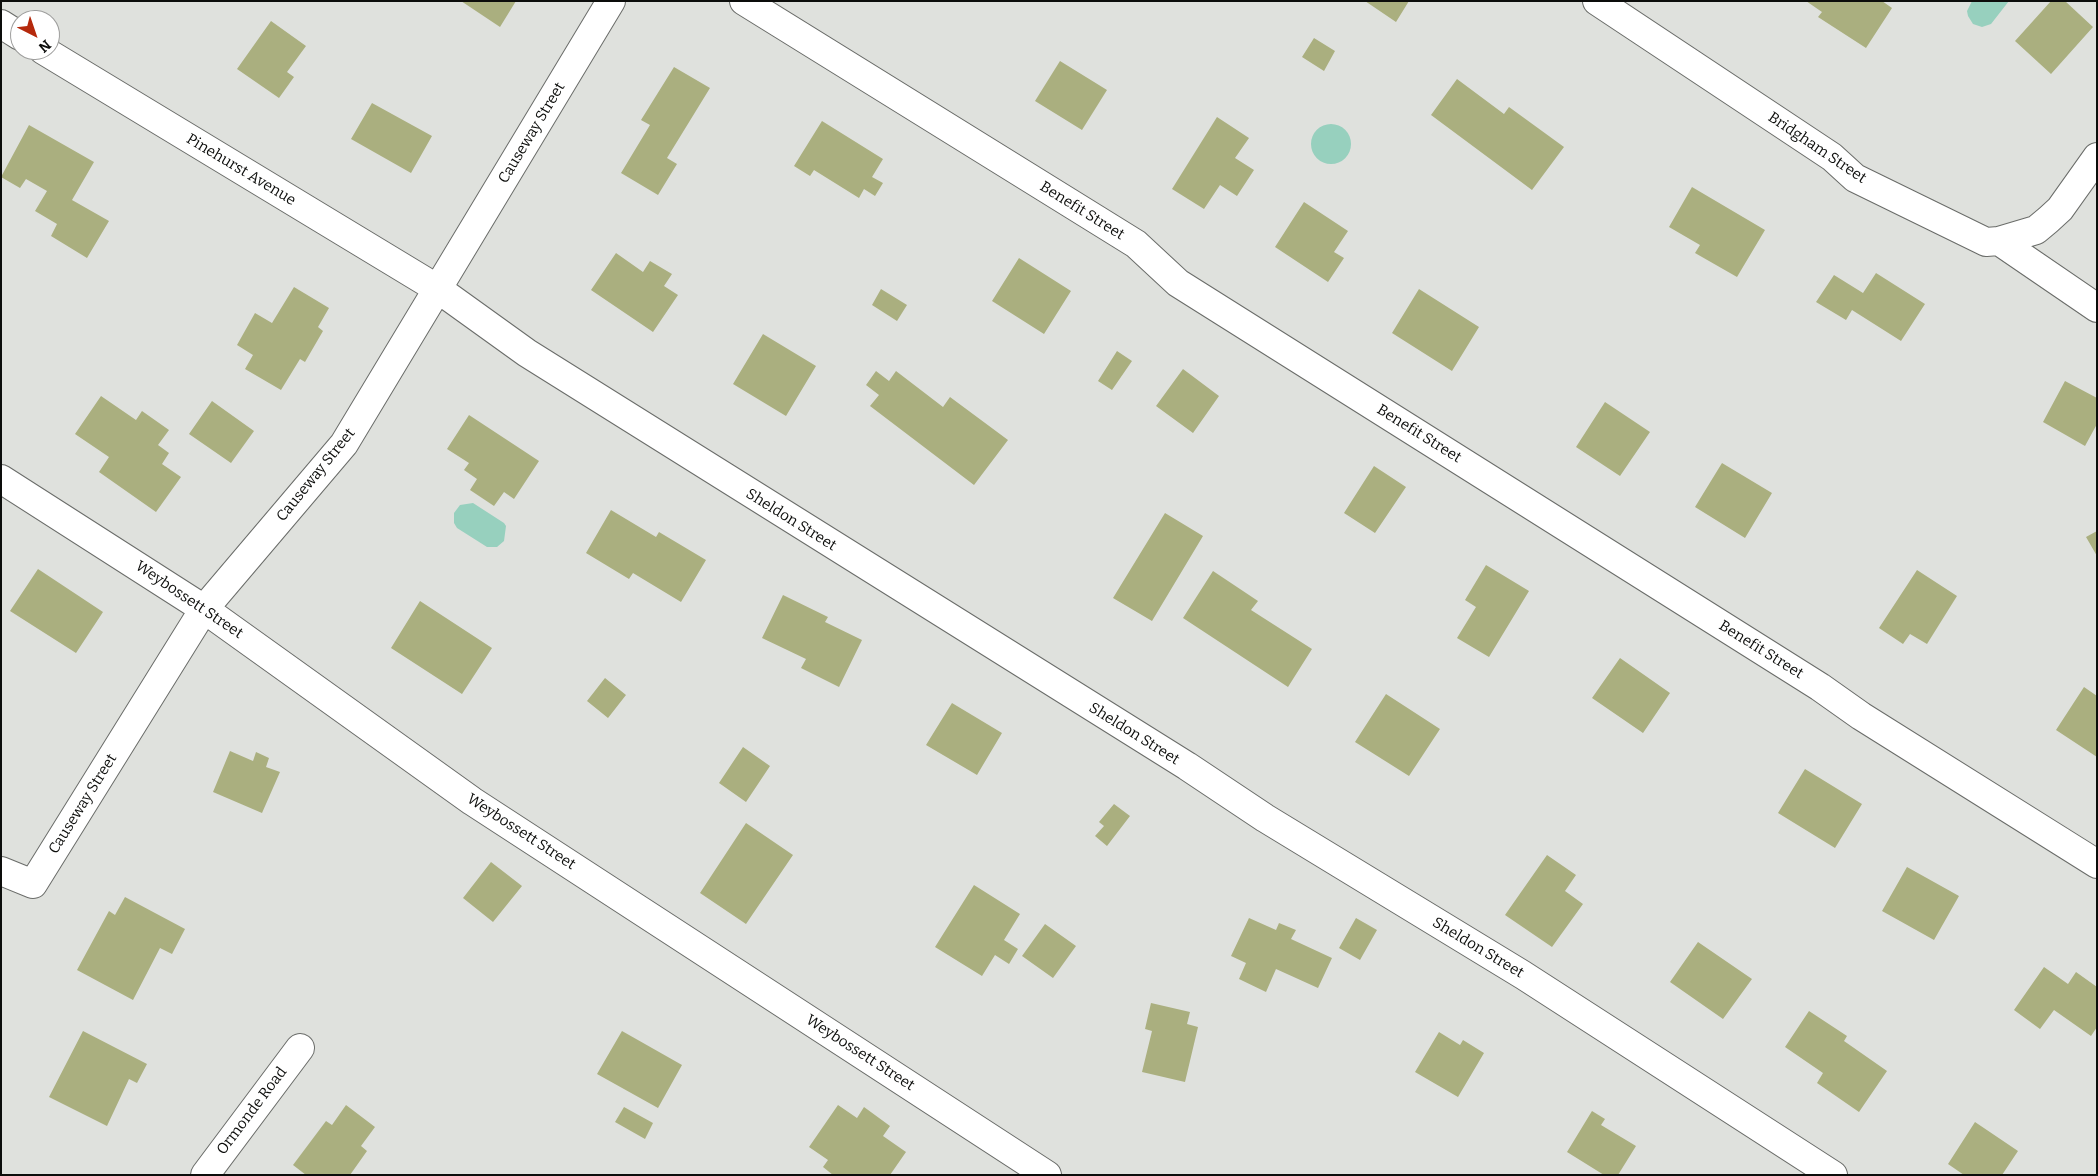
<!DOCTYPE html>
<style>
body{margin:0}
#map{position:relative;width:2098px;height:1176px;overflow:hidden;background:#dfe1dd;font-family:Bitter,serif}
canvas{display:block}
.frame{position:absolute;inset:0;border:2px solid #0c0d0b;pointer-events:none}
.north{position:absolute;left:10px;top:10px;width:50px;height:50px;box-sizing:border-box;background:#fff;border:1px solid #9e9e9d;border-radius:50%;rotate:139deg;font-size:14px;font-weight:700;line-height:20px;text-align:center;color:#0c0d0b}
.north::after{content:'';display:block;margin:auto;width:18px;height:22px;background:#b5290c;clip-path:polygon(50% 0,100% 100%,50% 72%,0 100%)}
</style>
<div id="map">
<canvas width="2098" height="1176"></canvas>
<div class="frame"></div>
<div class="north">N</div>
</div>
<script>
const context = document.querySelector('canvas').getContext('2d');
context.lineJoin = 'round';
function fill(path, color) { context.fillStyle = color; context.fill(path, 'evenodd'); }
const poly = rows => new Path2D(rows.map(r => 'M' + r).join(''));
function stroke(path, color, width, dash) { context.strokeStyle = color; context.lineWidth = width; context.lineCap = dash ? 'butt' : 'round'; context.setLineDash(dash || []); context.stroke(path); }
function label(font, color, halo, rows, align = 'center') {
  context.font = font + ' Bitter,serif'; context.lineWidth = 4; context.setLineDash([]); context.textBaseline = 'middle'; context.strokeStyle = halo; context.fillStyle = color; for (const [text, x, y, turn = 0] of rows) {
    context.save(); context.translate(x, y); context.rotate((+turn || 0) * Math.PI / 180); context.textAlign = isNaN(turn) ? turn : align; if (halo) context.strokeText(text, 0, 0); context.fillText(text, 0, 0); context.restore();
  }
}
const water = poly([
 [1972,1,2009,1,1991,24,1982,27,1973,24,1968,16,1967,11],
 '1311 144a20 20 0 1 1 40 0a20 20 0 1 1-40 0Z',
 [473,503,504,523,506,526,504,541,497,547,487,547,457,528,454,523,454,513,460,505]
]);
const building = poly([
 [461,1,516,1,500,27],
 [1365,1,1409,1,1396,22],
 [1806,1,1882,1,1892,8,1866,48,1818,17,1822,12],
 [2051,1,2065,1,2093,27,2051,74,2015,41],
 [271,21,306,46,287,72,294,77,279,98,237,69],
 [1314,38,1335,51,1324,71,1302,57],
 [1060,61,1107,90,1082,130,1035,101],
 [674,67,710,88,667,158,677,164,658,195,621,173,650,125,641,120],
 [1457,79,1504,114,1509,107,1564,147,1532,190,1431,115],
 [372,103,432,136,411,173,351,139],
 [1217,117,1249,138,1235,158,1254,170,1237,196,1220,185,1204,209,1172,189],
 [822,121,883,159,872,177,883,183,875,196,864,189,859,198,814,170,810,176,794,166],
 [29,125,94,162,72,200,109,221,87,258,51,236,57,224,35,211,47,191,26,179,20,188,1,177],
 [1692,187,1765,230,1737,277,1695,253,1700,245,1669,227],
 [1304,202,1348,231,1334,252,1344,258,1328,282,1275,247],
 [616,253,643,272,650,261,672,274,664,286,678,295,653,332,591,290],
 [1019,258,1071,291,1044,334,992,301],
 [1876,273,1925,304,1901,341,1852,310,1846,320,1816,302,1834,275,1863,293],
 [294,287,329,308,318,327,323,331,305,362,300,359,281,390,245,369,253,355,237,345,255,313,272,323],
 [881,289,907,305,897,321,872,305],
 [1419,289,1479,327,1452,371,1392,333],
 [763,334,816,366,786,416,733,384],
 [1117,351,1132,361,1112,390,1098,381],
 [1183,369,1219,396,1193,433,1156,406],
 [876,371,889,381,896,371,943,407,950,397,1008,440,974,485,870,406,879,395,866,385],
 [2065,381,2097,398,2097,424,2085,446,2043,422],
 [101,396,136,420,142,411,169,430,158,445,169,453,162,464,181,477,156,512,99,472,109,457,75,434],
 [212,401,254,431,231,463,189,434],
 [1605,402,1650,432,1620,476,1576,447],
 [469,415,539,461,514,499,504,492,494,506,470,490,477,479,464,470,469,463,447,449],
 [1722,463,1772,493,1745,538,1695,507],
 [1374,466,1406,487,1375,533,1344,513],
 [611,510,656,537,659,532,706,560,681,602,633,573,629,579,586,553],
 [1165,513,1203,536,1152,621,1113,598],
 [2097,531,2097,556,2086,537],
 [1486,565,1529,591,1489,657,1457,638,1476,607,1465,600],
 [38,569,103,612,76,653,10,611],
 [1917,570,1957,596,1927,644,1910,634,1903,644,1879,628],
 [1213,571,1258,601,1251,610,1312,649,1288,687,1183,618],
 [783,595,828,617,825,622,862,640,839,687,801,668,806,659,762,638],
 [420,601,492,648,462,694,391,648],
 [1620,658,1670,693,1643,733,1592,698],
 [605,678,626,695,608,718,587,701],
 [2084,687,2097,696,2097,757,2056,730],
 [1386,694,1440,729,1409,776,1355,742],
 [952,703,1002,733,977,775,926,745],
 [743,747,770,766,746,802,719,783],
 [230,751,253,761,256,752,269,758,266,767,280,772,262,813,213,792],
 [1805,769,1862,804,1835,848,1778,813],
 [1114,804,1130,816,1107,846,1095,836,1104,826,1099,822],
 [746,823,793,855,746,924,700,893],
 [1547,855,1576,875,1565,891,1583,904,1552,947,1505,915],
 [491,862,522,886,493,922,463,898],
 [1907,867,1959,896,1934,940,1882,911],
 [974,885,1020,914,1004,940,1018,949,1009,964,995,955,982,976,935,947],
 [125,897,185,929,172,954,160,948,133,1000,77,970,109,911,115,915],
 [1249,918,1276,930,1279,923,1296,930,1291,939,1332,958,1318,988,1276,969,1266,992,1239,979,1246,963,1231,956],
 [1356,918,1377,930,1360,960,1339,948],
 [1045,924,1076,946,1053,978,1022,956],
 [1698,942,1752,979,1723,1019,1670,982],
 [2044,967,2068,984,2076,972,2097,987,2097,1027,2091,1036,2054,1010,2040,1029,2014,1010],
 [1151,1003,1190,1012,1187,1024,1198,1027,1185,1082,1142,1072,1152,1031,1145,1029],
 [1809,1011,1847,1036,1844,1041,1887,1071,1859,1112,1817,1083,1823,1073,1785,1047],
 [83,1031,147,1064,137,1083,129,1079,107,1126,49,1097],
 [622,1031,682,1065,658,1108,597,1074],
 [1439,1032,1460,1045,1463,1040,1484,1053,1458,1097,1415,1072],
 [346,1105,375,1127,361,1146,367,1151,350,1175,306,1175,293,1165,326,1121,332,1125],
 [838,1105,857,1118,864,1107,890,1126,883,1136,906,1152,890,1175,833,1175,823,1167,828,1160,809,1147],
 [624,1107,653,1123,645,1139,615,1122],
 [1592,1111,1605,1119,1601,1125,1636,1146,1618,1175,1604,1175,1567,1152],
 [1975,1122,2018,1151,2002,1175,1964,1175,1948,1164]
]);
const minor = poly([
 [744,1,1136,244,1178,283,1820,687,1861,716,2097,864],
 [1597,1,1832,157,1855,178,1986,242,1999,241,2097,308],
 [1,24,20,36],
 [43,50,438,289,527,353,1187,766,1265,818,1523,975,1833,1175],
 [1999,241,2036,230,2048,220,2060,209,2097,157],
 [1,479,204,609,472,801,1047,1175],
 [1,871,33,884,204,609,344,444,611,1],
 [205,1175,300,1048]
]);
const streetNames = [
 ["Causeway Street",532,133,-59],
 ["Bridgham Street",1817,148,34],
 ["Pinehurst Avenue",241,170,31],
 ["Benefit Street",1082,211,32],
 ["Benefit Street",1419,434,32],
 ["Causeway Street",316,475,-51],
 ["Sheldon Street",791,520,32],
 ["Weybossett Street",189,600,34],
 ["Benefit Street",1761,650,32],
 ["Sheldon Street",1134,734,32],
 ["Causeway Street",83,804,-58],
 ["Weybossett Street",521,832,33],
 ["Sheldon Street",1478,948,31],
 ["Weybossett Street",860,1053,33],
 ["Ormonde Road",252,1111,-53]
];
fill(water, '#97d0be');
fill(building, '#aaaf7f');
stroke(minor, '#6a6c69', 30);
stroke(minor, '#fff', 28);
label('15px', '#0c0d0b', '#fff', streetNames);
</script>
